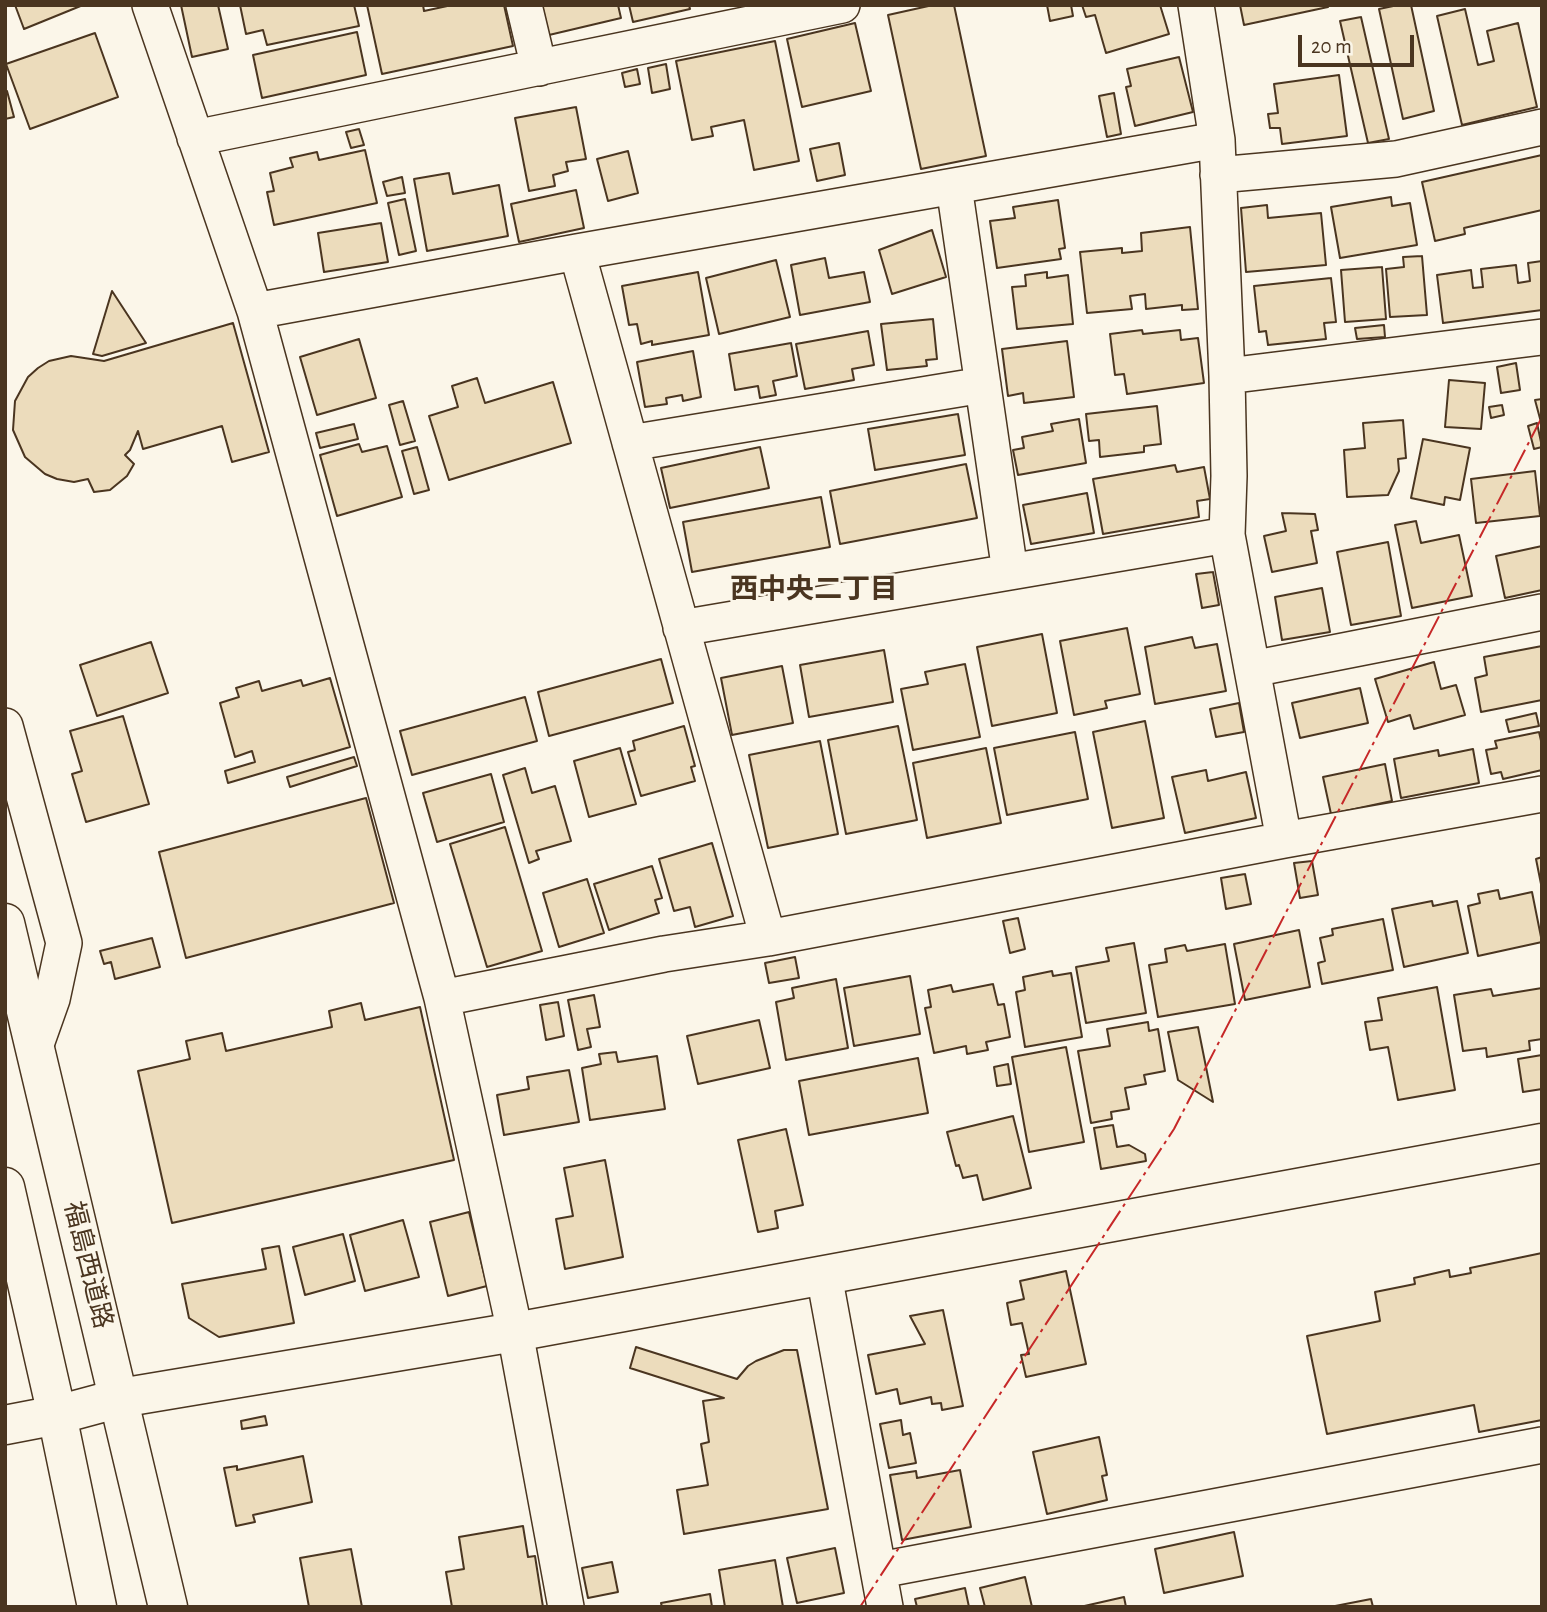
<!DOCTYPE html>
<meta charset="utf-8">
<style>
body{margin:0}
#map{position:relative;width:1547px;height:1612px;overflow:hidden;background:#fbf6e9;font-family:"Alegreya Sans",sans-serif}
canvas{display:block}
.frame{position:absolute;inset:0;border:7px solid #4a3520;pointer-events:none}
.scale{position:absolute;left:1298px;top:35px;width:116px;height:32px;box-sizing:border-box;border:4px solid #4a3520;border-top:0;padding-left:9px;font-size:21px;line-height:24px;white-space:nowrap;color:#4a3520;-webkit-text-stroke:5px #fbf6e9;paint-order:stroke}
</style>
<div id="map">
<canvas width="1547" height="1612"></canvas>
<div class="frame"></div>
<div class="scale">20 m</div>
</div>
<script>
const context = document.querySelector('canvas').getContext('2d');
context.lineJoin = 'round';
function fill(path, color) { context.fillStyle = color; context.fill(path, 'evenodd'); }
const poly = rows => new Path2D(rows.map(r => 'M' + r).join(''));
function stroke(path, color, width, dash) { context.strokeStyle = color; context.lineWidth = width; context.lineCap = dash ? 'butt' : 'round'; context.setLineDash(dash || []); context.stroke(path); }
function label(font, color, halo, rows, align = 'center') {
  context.font = font + ' "Alegreya Sans","Noto Sans JP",sans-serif'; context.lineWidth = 5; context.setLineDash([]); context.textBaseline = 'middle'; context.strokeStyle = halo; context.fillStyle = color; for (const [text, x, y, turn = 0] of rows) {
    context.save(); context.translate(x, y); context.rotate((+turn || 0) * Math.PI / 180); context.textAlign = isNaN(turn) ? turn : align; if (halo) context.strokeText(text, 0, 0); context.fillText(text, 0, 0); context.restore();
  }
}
const building = poly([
 [15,5,83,5,24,29,15,5],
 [181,5,218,5,228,49,192,57,181,5],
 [240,5,354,5,359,26,267,45,263,30,246,34,240,5],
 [367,5,423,5,424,11,452,5,504,5,513,46,382,74,367,5],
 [542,5,618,5,621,18,549,35,542,5],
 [629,5,689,5,690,9,633,22,629,5],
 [933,5,954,5,986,156,921,169,888,15,933,5],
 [1047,5,1071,5,1073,16,1050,21,1047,5],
 [1082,5,1160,5,1169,34,1106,53,1095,15,1086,17,1082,5],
 [1240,5,1328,5,1328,7,1244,25,1240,5],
 [1398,5,1411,5,1434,111,1403,119,1379,9,1398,5],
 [1465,9,1478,65,1494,61,1487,31,1518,23,1537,107,1462,125,1437,16,1465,9],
 [1361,17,1389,139,1368,143,1340,21,1361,17],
 [855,23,871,91,802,107,787,39,855,23],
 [357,32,366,75,262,98,253,55,357,32],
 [95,33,118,97,30,129,6,64,95,33],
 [775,41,799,161,754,170,744,120,711,127,713,136,692,140,676,61,775,41],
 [1179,57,1193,112,1135,126,1126,87,1131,86,1127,69,1179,57],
 [666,64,670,89,652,93,648,68,666,64],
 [637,69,640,84,625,87,622,73,637,69],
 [1339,75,1347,136,1282,144,1280,128,1270,128,1268,114,1278,113,1274,84,1339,75],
 [7,91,14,117,5,119,5,92,7,91],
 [1114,93,1121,134,1107,137,1099,96,1114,93],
 [576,107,586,159,566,162,568,171,553,175,555,186,529,191,515,118,576,107],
 [359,129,364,145,351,148,346,132,359,129],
 [839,143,845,175,817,181,810,149,839,143],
 [365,150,377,203,274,225,267,192,274,191,270,173,293,167,290,158,317,152,319,160,365,150],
 [628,151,638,193,608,201,597,159,628,151],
 [1542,155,1542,210,1464,228,1465,234,1435,241,1422,182,1542,155],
 [449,173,453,194,499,185,508,236,427,251,414,179,449,173],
 [402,177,405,193,387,196,383,182,402,177],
 [576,190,584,228,519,242,511,204,576,190],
 [1391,197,1392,206,1410,203,1417,245,1340,258,1331,207,1391,197],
 [405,199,416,251,399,255,388,203,405,199],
 [1058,200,1065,248,1059,249,1061,259,997,268,990,221,1015,218,1013,207,1058,200],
 [1267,205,1268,218,1321,213,1326,265,1246,272,1241,208,1267,205],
 [381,223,388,262,324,272,318,233,381,223],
 [1190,227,1198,309,1182,310,1182,305,1146,309,1145,294,1130,296,1132,309,1087,313,1080,252,1122,248,1122,253,1142,251,1141,233,1190,227],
 [932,230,946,277,892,294,879,250,932,230],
 [1422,256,1427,315,1390,317,1386,269,1404,267,1403,257,1422,256],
 [825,258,829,278,864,272,870,302,800,315,791,265,825,258],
 [776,260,790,317,719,334,706,278,776,260],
 [1542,261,1542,310,1443,323,1437,275,1471,270,1473,288,1483,287,1481,269,1516,265,1518,283,1530,281,1528,263,1542,261],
 [1382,267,1386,319,1345,322,1341,270,1382,267],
 [698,272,709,335,652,345,652,341,641,344,637,324,629,325,622,286,698,272],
 [1047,272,1047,278,1068,275,1073,324,1017,329,1012,287,1026,286,1025,275,1047,272],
 [1331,278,1336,322,1324,323,1326,339,1268,345,1266,331,1259,332,1254,286,1331,278],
 [112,291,146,343,102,356,93,354,112,291],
 [933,319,937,359,926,360,927,366,887,370,881,324,933,319],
 [233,323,269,452,232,462,222,426,143,449,138,431,130,450,125,455,134,464,127,476,110,490,94,492,88,479,74,482,57,479,45,474,25,457,13,430,15,401,28,377,38,368,49,361,71,356,104,361,233,323],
 [1384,325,1385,337,1357,339,1355,328,1384,325],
 [1142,330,1143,334,1180,330,1181,340,1198,338,1204,383,1127,394,1124,374,1115,375,1110,334,1142,330],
 [868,331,874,365,852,369,854,380,805,389,796,344,868,331],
 [359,339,376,398,317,415,300,357,359,339],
 [1067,341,1074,397,1024,403,1023,393,1008,396,1002,349,1067,341],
 [791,343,797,376,773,381,776,395,760,398,758,386,735,390,729,354,791,343],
 [693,351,701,397,683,401,682,395,666,398,667,404,645,407,637,362,693,351],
 [1516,363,1520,390,1501,393,1497,367,1516,363],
 [477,378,485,403,553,382,571,443,449,480,429,416,458,407,452,386,477,378],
 [1449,380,1485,383,1481,429,1445,427,1449,380],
 [1542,399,1542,426,1535,400,1542,399],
 [403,401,415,441,400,445,389,405,403,401],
 [1502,405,1504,415,1491,418,1489,407,1502,405],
 [1157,406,1161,444,1144,446,1144,452,1100,457,1099,440,1089,441,1086,414,1157,406],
 [958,414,965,455,875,470,868,429,958,414],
 [1079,419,1086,463,1018,475,1013,450,1024,448,1022,437,1053,431,1051,424,1079,419],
 [1403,420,1406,458,1398,459,1399,471,1388,495,1347,497,1344,450,1365,448,1363,423,1403,420],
 [1537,423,1542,447,1534,449,1528,426,1537,423],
 [354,424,358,439,320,448,316,433,354,424],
 [1423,439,1470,448,1460,500,1445,497,1444,505,1411,498,1423,439],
 [359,444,362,452,387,446,402,497,337,516,320,455,359,444],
 [417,447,429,490,414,494,402,451,417,447],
 [760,447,769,488,670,508,661,468,760,447],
 [966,464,977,518,840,544,830,491,966,464],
 [1175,465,1177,472,1204,467,1210,499,1197,501,1199,517,1103,534,1093,479,1175,465],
 [1535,471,1540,516,1476,523,1471,479,1535,471],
 [1087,493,1094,533,1031,544,1023,505,1087,493],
 [821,497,830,547,692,572,683,522,821,497],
 [1282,513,1315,514,1318,530,1311,531,1317,563,1272,572,1264,536,1286,531,1282,513],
 [1416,521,1421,543,1459,535,1472,596,1412,608,1395,525,1416,521],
 [1388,542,1401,616,1351,625,1337,552,1388,542],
 [1542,546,1542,590,1505,598,1496,556,1542,546],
 [1213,572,1219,605,1202,608,1196,574,1213,572],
 [1322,588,1330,632,1282,640,1275,597,1322,588],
 [1127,628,1140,694,1105,701,1107,708,1074,715,1060,641,1127,628],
 [1042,634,1057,713,992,726,977,647,1042,634],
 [1192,637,1195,648,1217,644,1226,691,1155,704,1145,647,1192,637],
 [151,642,168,693,97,716,80,665,151,642],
 [1542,646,1542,700,1481,712,1475,678,1487,675,1484,657,1542,646],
 [884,650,893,702,809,717,800,665,884,650],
 [661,659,673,703,549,736,538,692,661,659],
 [1434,662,1441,689,1456,685,1465,715,1414,729,1410,715,1388,722,1375,679,1434,662],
 [965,664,980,737,913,750,901,689,928,684,925,672,965,664],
 [782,666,793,723,732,735,721,678,782,666],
 [330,678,350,747,228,783,225,771,255,762,252,751,235,757,220,703,239,697,236,688,259,681,262,691,301,680,303,686,330,678],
 [1360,688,1368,723,1300,738,1292,703,1360,688],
 [525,697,537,741,412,775,400,731,525,697],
 [1239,703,1244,732,1216,737,1210,709,1239,703],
 [1536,713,1539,726,1509,732,1506,720,1536,713],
 [123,716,149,804,86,822,72,774,82,771,70,731,123,716],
 [1145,721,1164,818,1112,828,1093,732,1145,721],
 [684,726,695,766,691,767,695,781,641,796,628,752,635,750,633,741,684,726],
 [898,726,917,820,846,834,828,740,898,726],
 [1075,732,1088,799,1007,815,994,748,1075,732],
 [1539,732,1542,745,1542,770,1503,779,1501,772,1491,774,1486,750,1497,748,1495,741,1539,732],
 [820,741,838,834,768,848,749,755,820,741],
 [620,748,636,804,589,817,574,761,620,748],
 [986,748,1001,823,927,838,913,763,986,748],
 [1473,749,1479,783,1401,798,1394,759,1438,750,1439,756,1473,749],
 [354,757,357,766,290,787,287,777,354,757],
 [1385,764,1392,801,1331,814,1323,777,1385,764],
 [525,768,532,793,555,786,571,841,536,851,539,859,529,863,503,775,525,768],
 [1206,770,1208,781,1246,772,1256,818,1185,833,1172,777,1206,770],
 [491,774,504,822,437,842,423,793,491,774],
 [366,798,394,903,186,958,159,852,366,798],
 [505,827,542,951,487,967,450,844,505,827],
 [712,843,733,916,695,927,690,907,674,911,659,859,712,843],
 [1542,857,1542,889,1536,859,1542,857],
 [1312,861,1318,895,1300,898,1294,863,1312,861],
 [652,866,662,898,655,900,659,913,609,930,594,884,652,866],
 [1245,874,1251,904,1226,909,1221,878,1245,874],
 [587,879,604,933,559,947,543,893,587,879],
 [1498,890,1500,899,1532,892,1542,942,1478,956,1468,906,1480,903,1478,894,1498,890],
 [1432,901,1433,906,1457,901,1468,953,1404,967,1392,909,1432,901],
 [1018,918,1025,949,1010,953,1003,921,1018,918],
 [1383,919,1393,970,1322,984,1318,963,1325,961,1320,938,1333,935,1332,929,1383,919],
 [1299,930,1310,987,1245,1000,1234,944,1299,930],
 [152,938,160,967,115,979,111,962,104,964,100,951,152,938],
 [1134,943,1146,1013,1086,1023,1076,967,1109,961,1106,948,1134,943],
 [1225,944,1235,1004,1158,1017,1149,965,1167,962,1165,949,1185,945,1187,951,1225,944],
 [795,957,799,978,769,983,765,963,795,957],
 [1052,971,1053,976,1071,973,1082,1037,1025,1047,1016,992,1025,990,1023,977,1052,971],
 [910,976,920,1034,854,1046,844,988,910,976],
 [836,979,848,1048,786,1060,776,1002,794,998,792,988,836,979],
 [993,984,998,1005,1004,1004,1010,1037,986,1042,988,1050,967,1054,966,1046,934,1053,925,1008,931,1007,928,990,951,985,953,992,993,984],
 [1437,987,1455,1090,1398,1100,1388,1047,1370,1050,1365,1022,1382,1020,1378,998,1437,987],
 [1542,988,1542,1039,1529,1041,1530,1050,1487,1057,1486,1048,1463,1051,1454,995,1491,989,1493,996,1542,988],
 [594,995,600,1027,587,1029,591,1047,578,1050,568,1000,594,995],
 [558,1002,564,1036,546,1040,540,1005,558,1002],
 [361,1003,365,1020,420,1007,454,1160,172,1223,138,1071,190,1059,186,1041,222,1033,226,1051,332,1027,329,1011,361,1003],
 [759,1020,770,1068,698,1084,687,1036,759,1020],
 [1148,1022,1149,1031,1158,1029,1165,1071,1144,1075,1146,1084,1125,1088,1129,1109,1111,1112,1112,1119,1091,1123,1078,1051,1110,1046,1107,1029,1148,1022],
 [1198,1027,1213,1102,1178,1080,1168,1032,1198,1027],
 [1066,1047,1084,1142,1029,1152,1012,1057,1066,1047],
 [616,1052,618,1062,657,1056,665,1109,590,1120,582,1068,601,1064,599,1054,616,1052],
 [1542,1055,1542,1089,1523,1092,1518,1059,1542,1055],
 [918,1058,928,1113,809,1135,799,1081,918,1058],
 [1008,1064,1011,1084,997,1086,994,1067,1008,1064],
 [569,1070,579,1122,504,1135,497,1095,529,1089,527,1077,569,1070],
 [1013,1116,1031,1188,983,1200,977,1175,963,1178,959,1165,956,1166,947,1132,1013,1116],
 [1113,1125,1117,1147,1129,1145,1145,1154,1146,1161,1101,1169,1094,1128,1113,1125],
 [786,1129,803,1205,775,1211,778,1228,758,1232,738,1140,786,1129],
 [605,1160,623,1257,565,1269,556,1219,573,1216,564,1168,605,1160],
 [469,1212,487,1286,448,1296,430,1222,469,1212],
 [403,1220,419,1277,365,1291,350,1235,403,1220],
 [343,1234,355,1281,305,1295,293,1247,343,1234],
 [279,1246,294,1323,219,1337,189,1318,182,1284,266,1269,262,1249,279,1246],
 [1542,1253,1542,1420,1479,1432,1474,1405,1327,1434,1307,1336,1380,1321,1375,1292,1415,1284,1414,1278,1449,1270,1450,1277,1471,1273,1470,1268,1542,1253],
 [1066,1271,1086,1364,1026,1377,1021,1355,1029,1354,1022,1323,1011,1325,1007,1303,1024,1299,1020,1281,1066,1271],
 [943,1310,963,1406,942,1410,941,1403,932,1404,931,1397,900,1404,897,1389,876,1394,868,1355,925,1344,910,1316,943,1310],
 [636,1347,737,1379,748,1366,756,1361,784,1350,797,1350,828,1509,684,1534,677,1490,708,1485,701,1444,709,1442,703,1401,724,1398,630,1368,636,1347],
 [265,1416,267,1425,242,1429,241,1421,265,1416],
 [901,1420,903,1435,910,1433,916,1463,889,1468,880,1424,901,1420],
 [1099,1437,1107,1475,1102,1476,1107,1500,1047,1514,1033,1452,1099,1437],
 [303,1456,312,1502,253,1515,255,1522,236,1526,224,1468,237,1466,237,1470,303,1456],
 [960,1470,971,1527,902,1540,890,1475,916,1471,917,1478,960,1470],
 [523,1526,528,1557,535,1556,543,1607,452,1607,446,1572,464,1569,459,1537,523,1526],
 [1234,1532,1243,1576,1164,1593,1155,1549,1234,1532],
 [835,1548,844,1593,797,1603,787,1558,835,1548],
 [351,1549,362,1607,309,1607,300,1558,351,1549],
 [775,1560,783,1607,725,1607,719,1570,775,1560],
 [612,1562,618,1592,588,1598,582,1568,612,1562],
 [1025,1577,1032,1607,985,1607,980,1588,1025,1577],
 [965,1588,969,1607,917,1607,915,1599,965,1588],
 [710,1594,712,1607,662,1607,661,1603,710,1594],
 [1124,1597,1126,1607,1080,1607,1124,1597],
 [1371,1599,1373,1607,1330,1607,1371,1599]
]);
const minor = poly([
 [150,5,255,311,442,998,515,1332,566,1607],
 [524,5,539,68],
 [1196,5,1217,140,1227,376,1229,476,1227,535],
 [195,138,842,5],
 [1218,175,1396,159,1542,127],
 [954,186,1010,572],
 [577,252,768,938],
 [255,311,577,252,1217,140],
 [1227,376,1542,337],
 [630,443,983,385],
 [681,628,1227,535,1284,840],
 [1252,669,1542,612],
 [5,726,64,943,52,999,35,1047],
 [442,998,664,954,768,938,1284,840,1542,794],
 [824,1275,885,1607],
 [880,1570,1542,1445]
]);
const tertiary = poly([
 [5,1425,57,1415,120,1398,515,1332,1542,1143]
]);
const trunk = poly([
 [5,923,168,1607],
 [5,1187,57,1415,97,1607]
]);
const power = poly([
 [860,1607,1174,1129,1542,417]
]);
const streetNames = [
 ["福島西道路",88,1265,76]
];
const neighbourhoodNames = [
 ["西中央二丁目",814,590]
];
fill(building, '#ecdcbc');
stroke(building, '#4a3520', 2);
stroke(minor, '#4a3520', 38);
stroke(tertiary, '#4a3520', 41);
stroke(trunk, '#4a3520', 41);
stroke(minor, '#fbf6e9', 35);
stroke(tertiary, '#fbf6e9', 38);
stroke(trunk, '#fbf6e9', 38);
stroke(power, '#c62828', 2, [24, 5, 3.5, 5]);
label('26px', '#4a3520', '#fbf6e9', streetNames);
label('bold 28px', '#4a3520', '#fbf6e9', neighbourhoodNames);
</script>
